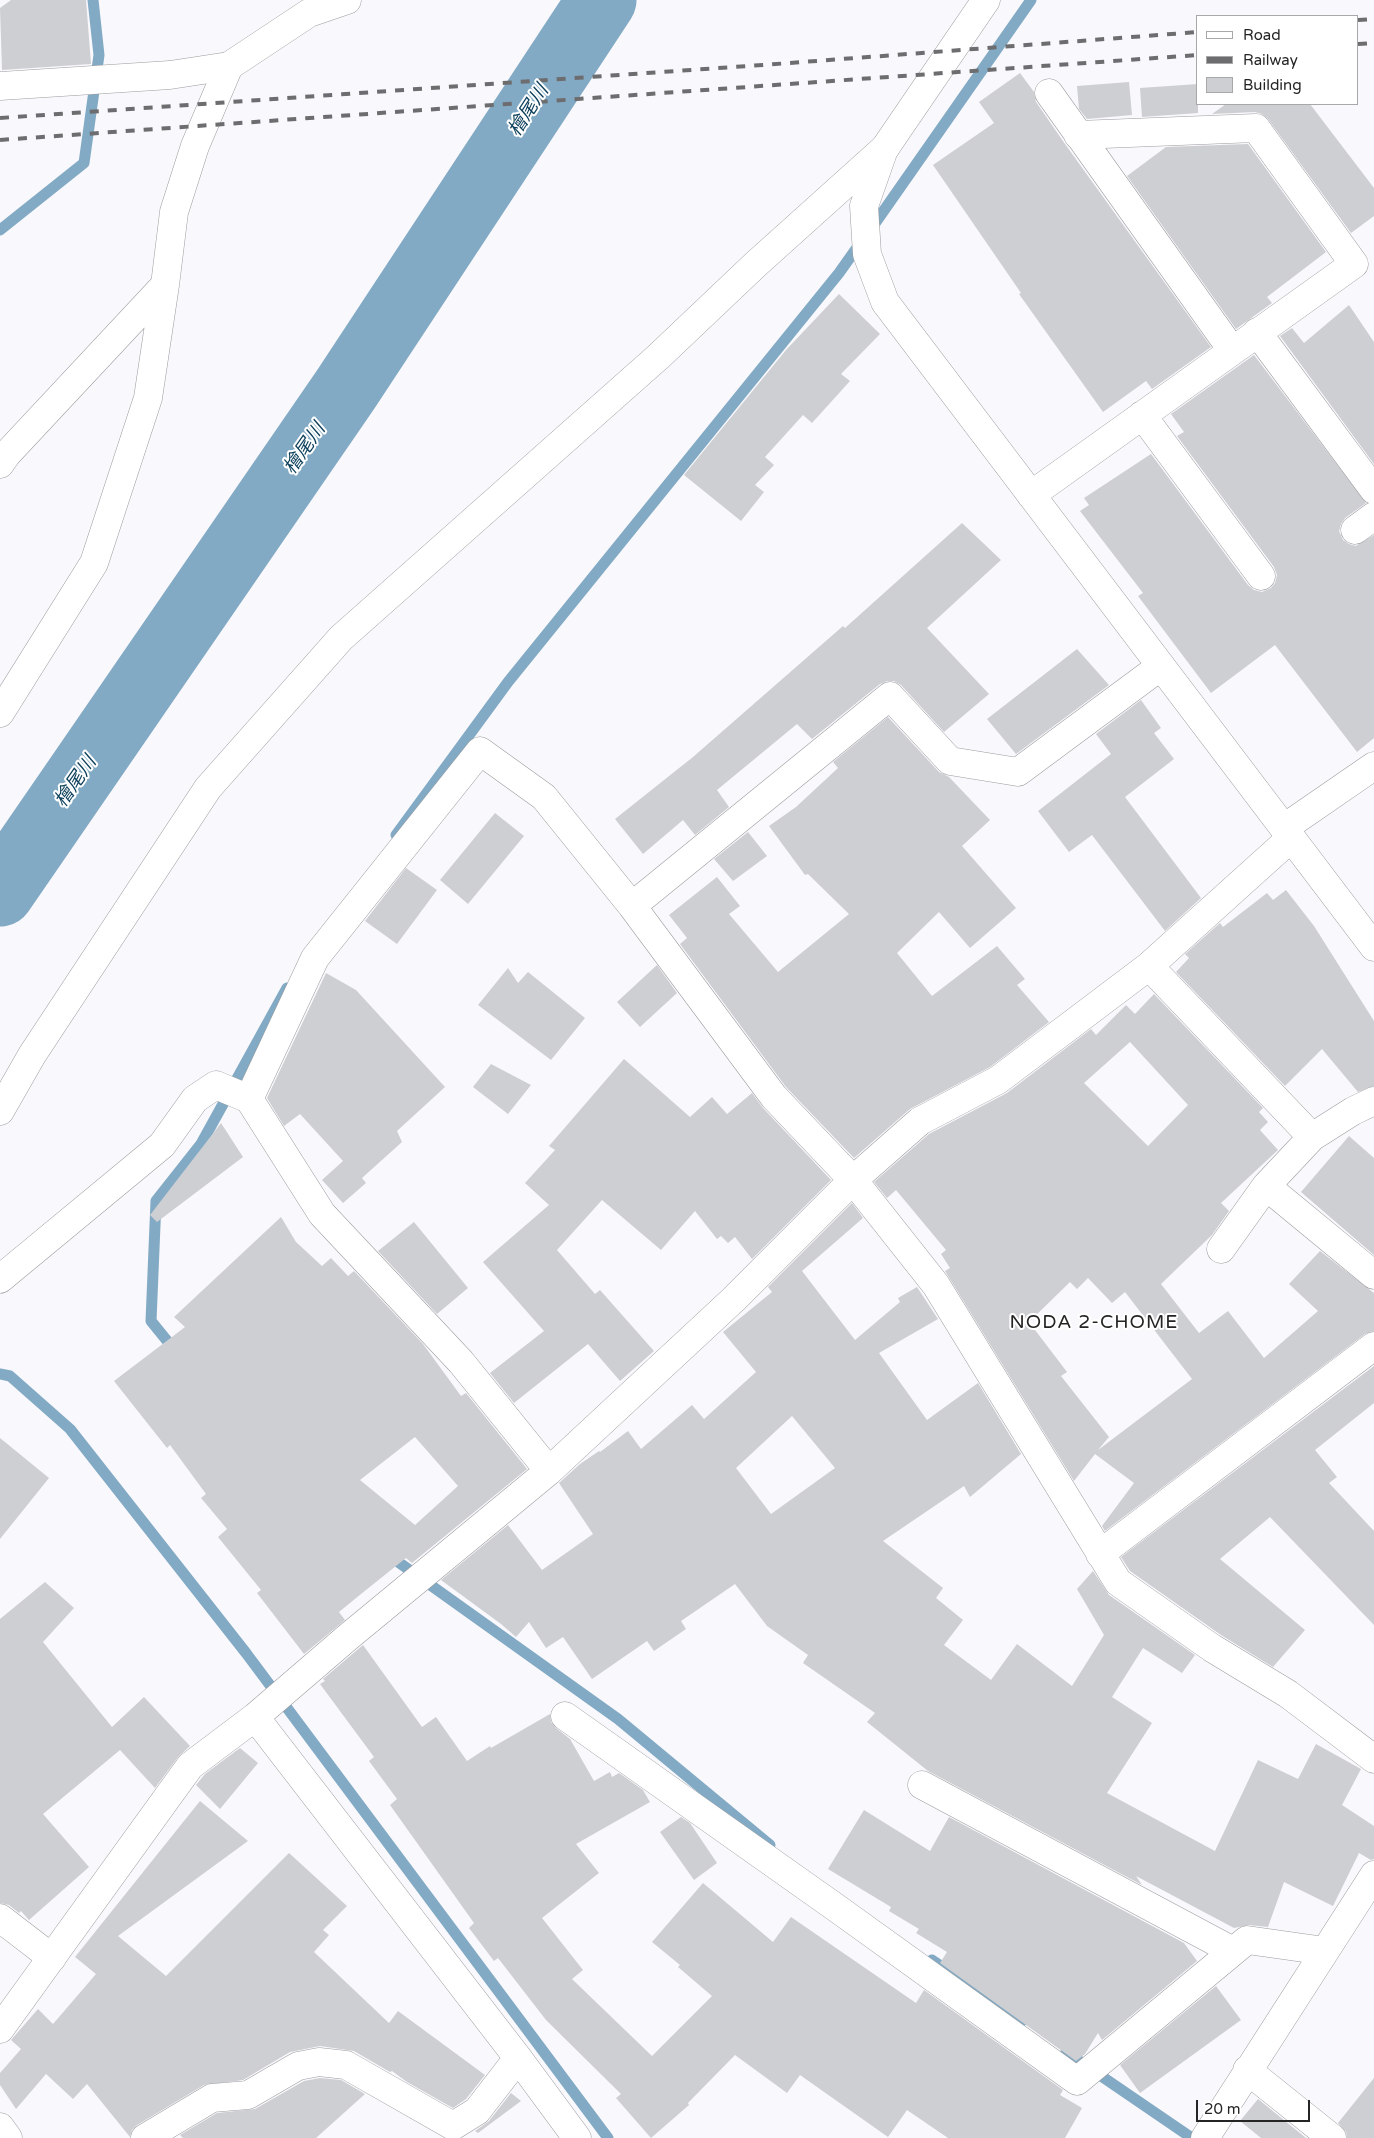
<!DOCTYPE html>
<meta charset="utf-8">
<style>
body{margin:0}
#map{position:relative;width:1374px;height:2138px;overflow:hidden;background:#f9f8fc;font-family:"Varela Round",sans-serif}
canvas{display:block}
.legend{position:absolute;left:1196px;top:15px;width:162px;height:90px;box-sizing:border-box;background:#fff;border:1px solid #a8a8a8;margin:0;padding:6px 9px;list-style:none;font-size:15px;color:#252526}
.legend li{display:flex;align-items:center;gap:10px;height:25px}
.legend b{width:25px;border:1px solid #a8a8a8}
.scale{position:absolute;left:1196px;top:2100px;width:114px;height:22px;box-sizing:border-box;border:2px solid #252526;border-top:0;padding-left:6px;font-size:15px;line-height:18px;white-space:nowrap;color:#252526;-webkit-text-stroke:4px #fff;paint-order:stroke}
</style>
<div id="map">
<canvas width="1374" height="2138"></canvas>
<ul class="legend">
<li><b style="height:6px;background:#fff"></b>Road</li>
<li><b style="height:6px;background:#6d6d6f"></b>Railway</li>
<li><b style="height:14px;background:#cecfd3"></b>Building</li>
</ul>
<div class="scale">20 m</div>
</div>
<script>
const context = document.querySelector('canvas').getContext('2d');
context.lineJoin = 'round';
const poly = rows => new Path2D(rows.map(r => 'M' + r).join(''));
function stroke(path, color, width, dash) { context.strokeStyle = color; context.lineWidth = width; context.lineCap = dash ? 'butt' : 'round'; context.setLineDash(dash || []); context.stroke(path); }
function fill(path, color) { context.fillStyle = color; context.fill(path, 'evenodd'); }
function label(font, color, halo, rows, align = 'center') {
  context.font = font + ' "Varela Round","Noto Sans JP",sans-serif'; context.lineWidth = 4; context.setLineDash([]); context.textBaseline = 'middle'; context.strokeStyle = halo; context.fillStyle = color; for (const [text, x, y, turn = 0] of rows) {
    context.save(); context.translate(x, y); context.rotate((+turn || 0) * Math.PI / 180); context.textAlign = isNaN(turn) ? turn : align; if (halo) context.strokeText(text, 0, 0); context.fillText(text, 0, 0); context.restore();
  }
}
const stream = poly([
 [871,229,1031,0],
 [0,230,84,163,99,55,93,0],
 [396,835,508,682,839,273,861,242],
 [177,1353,151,1321,156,1201,201,1144,287,988],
 [0,1374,10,1376,70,1429,246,1653,608,2138],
 [387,1554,618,1719,770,1845],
 [932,1960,1022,2021],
 [1066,2052,1192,2138]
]);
const river = poly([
 [0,892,346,389,602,0]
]);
const building = poly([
 [11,0,86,0,91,64,2,70,0,8],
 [1020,73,1034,92,1036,102,1065,144,1211,347,1152,389,1146,381,1103,412,1019,294,1021,293,933,165,994,123,979,102],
 [1129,82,1132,115,1087,119,1079,109,1077,86],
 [1198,84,1198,113,1142,117,1140,88],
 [1226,104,1310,104,1374,188,1374,216,1351,233,1268,119,1262,114,1255,112,1212,114],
 [1248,144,1326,252,1267,297,1272,303,1236,329,1127,176,1166,147],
 [839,294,880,334,841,374,850,381,812,423,803,415,765,457,774,465,755,485,764,492,741,521,684,475,786,350],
 [1349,305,1374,342,1374,464,1280,336,1292,328,1304,343],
 [1254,355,1366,503,1345,518,1341,524,1339,531,1343,540,1349,544,1356,546,1374,535,1374,738,1357,752,1275,645,1211,693,1138,596,1143,593,1080,511,1089,505,1084,498,1151,454,1248,585,1254,590,1262,592,1271,588,1275,583,1277,575,1274,567,1177,436,1184,432,1171,414],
 [962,523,1001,560,927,628,989,694,944,732,901,685,894,681,887,681,880,684,812,739,797,724,717,790,729,807,695,835,683,820,643,854,615,819,693,757,843,626,845,628],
 [1077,649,1109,685,1016,754,987,719],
 [1141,700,1161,728,1154,733,1174,759,1125,797,1201,898,1165,931,1092,835,1069,852,1038,811,1111,754,1096,734],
 [888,717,939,772,949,777,990,820,962,846,1016,908,970,948,939,912,897,953,932,996,997,946,1025,979,1017,985,1049,1022,990,1067,910,1109,854,1158,786,1087,680,944,687,938,669,915,717,877,740,906,729,914,778,972,849,914,808,874,805,875,769,826,796,807,838,768,833,762],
 [495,813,524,836,468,904,440,880],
 [748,832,767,856,733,881,714,859],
 [406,868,437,890,397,944,365,921],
 [1286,890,1314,926,1374,1021,1374,1086,1358,1092,1322,1049,1285,1086,1176,972,1189,958,1185,954,1220,923,1223,927,1267,893,1273,900],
 [657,965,677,993,640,1027,617,1002],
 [508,968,518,983,528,972,585,1018,551,1060,478,1005],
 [326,973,356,990,445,1087,397,1131,402,1142,362,1178,366,1183,343,1203,322,1180,343,1161,300,1114,284,1126,267,1098],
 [1154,994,1263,1108,1259,1112,1268,1122,1260,1130,1278,1150,1221,1203,1229,1211,1212,1235,1161,1284,1199,1333,1228,1311,1264,1358,1318,1311,1289,1284,1320,1251,1374,1293,1374,1331,1365,1334,1105,1531,1102,1526,1134,1483,1095,1454,1074,1481,945,1271,950,1268,941,1254,946,1250,896,1190,887,1198,874,1182,929,1134,1007,1093,1091,1029,1096,1035,1126,1005,1135,1014],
 [1130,1042,1188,1105,1148,1146,1084,1083],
 [1088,1278,1112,1303,1125,1292,1192,1379,1098,1450,1109,1437,1061,1376,1067,1372,1029,1322,1070,1282,1077,1289],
 [624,1059,690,1117,712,1097,727,1114,752,1093,763,1108,831,1180,752,1259,735,1237,728,1243,721,1236,717,1239,695,1211,661,1250,602,1200,557,1250,595,1294,600,1290,654,1351,620,1381,588,1344,514,1403,490,1373,544,1331,483,1262,549,1205,525,1183,555,1150,549,1146],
 [491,1064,531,1085,508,1114,473,1087],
 [221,1123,243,1157,157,1222,150,1215],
 [1349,1136,1374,1158,1374,1255,1301,1192],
 [852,1203,863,1218,802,1271,855,1340,900,1302,898,1298,917,1287,938,1319,879,1353,927,1420,978,1383,1021,1454,970,1497,964,1486,883,1541,943,1588,936,1598,963,1620,944,1645,991,1680,1017,1644,1072,1686,1104,1635,1077,1589,1093,1571,1109,1595,1195,1655,1182,1673,1143,1648,1112,1697,1152,1723,1107,1793,1215,1851,1258,1760,1298,1779,1316,1744,1361,1769,1342,1805,1374,1826,1374,1859,1371,1860,1359,1853,1333,1906,1284,1882,1268,1927,1249,1925,1234,1928,1136,1876,1142,1885,928,1771,867,1722,875,1713,803,1663,808,1655,767,1626,735,1584,681,1621,686,1629,654,1651,647,1641,592,1679,563,1637,546,1648,529,1622,516,1637,501,1624,441,1580,508,1525,542,1570,593,1534,559,1483,580,1464,599,1451,600,1452,628,1431,641,1449,692,1405,704,1419,756,1372,723,1332,772,1292,768,1287],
 [792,1416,835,1468,771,1514,736,1468],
 [281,1217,296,1242,322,1266,331,1258,348,1276,354,1271,423,1344,461,1396,466,1393,527,1469,412,1563,406,1558,361,1594,339,1612,345,1620,304,1654,257,1593,261,1590,218,1537,227,1529,201,1498,206,1494,170,1445,167,1448,114,1381,185,1327,174,1317],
 [415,1437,458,1486,415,1525,360,1480],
 [414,1222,468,1288,437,1314,378,1251],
 [1374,1366,1374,1403,1315,1450,1337,1477,1329,1483,1374,1531,1374,1625,1270,1517,1220,1559,1305,1630,1273,1667,1221,1635,1130,1571,1121,1557],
 [0,1438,49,1478,0,1539],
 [45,1582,74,1608,43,1642,112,1727,144,1697,190,1746,178,1757,155,1788,120,1750,43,1814,89,1867,29,1920,21,1911,19,1913,9,1905,0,1903,0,1619],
 [363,1645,422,1727,436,1717,467,1761,490,1746,491,1748,550,1714,551,1722,556,1728,570,1739,594,1781,610,1772,612,1777,619,1773,643,1790,650,1802,576,1844,599,1873,542,1918,583,1970,572,1979,652,2056,712,1996,678,1967,680,1965,652,1942,703,1883,773,1942,791,1917,916,2003,924,1990,1063,2090,1060,2095,1082,2108,1065,2138,948,2138,907,2110,888,2137,800,2075,787,2093,735,2055,688,2103,689,2105,651,2138,616,2098,621,2094,546,2020,498,1958,494,1961,469,1928,474,1923,390,1805,397,1799,369,1761,374,1757,320,1684,325,1681,323,1679],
 [240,1748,258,1763,220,1809,196,1785,205,1774],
 [200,1801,248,1841,118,1936,166,1976,289,1853,347,1906,323,1930,329,1935,314,1952,389,2023,398,2011,485,2075,466,2099,453,2108,407,2082,392,2071,390,2072,354,2051,320,2046,290,2052,243,2080,204,2085,137,2125,132,2130,130,2137,87,2084,73,2099,46,2074,16,2109,0,2085,0,2073,21,2049,11,2040,38,2009,53,2024,96,1974,75,1957],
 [864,1810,930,1851,949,1817,1184,1943,1197,1961,1102,2040,1098,2033,1085,2054,1076,2061,940,1963,947,1952,916,1933,919,1929,889,1911,891,1907,828,1869],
 [681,1817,690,1823,717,1863,694,1880,660,1832],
 [1216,1986,1241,2020,1140,2093,1120,2065],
 [320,2078,341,2080,365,2094,316,2138,183,2138,180,2135,217,2113,255,2109,304,2081],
 [1374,2078,1374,2138,1347,2138,1346,2132,1338,2123],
 [511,2093,521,2101,478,2133,475,2131,489,2121],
 [1258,2099,1306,2138,1261,2138,1240,2121]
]);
const street = poly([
 [1049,93,1232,350],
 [883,152,864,206,867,254,885,302,1374,947],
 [1257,332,1374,490],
 [1142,415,1261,576],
 [0,464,7,454,165,285],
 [1031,495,1354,264,1256,128,1078,135],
 [1355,530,1374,516],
 [0,713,94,563,148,398,165,285,174,212,195,146,229,66],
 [1284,828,1374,766],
 [632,906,890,696,950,761,1018,772,1161,666],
 [1149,966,1312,1137],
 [249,1099,315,958,480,751,544,797,632,906,774,1097,853,1180,936,1285,1118,1582,1212,1648,1288,1694,1374,1759],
 [0,1111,32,1055,208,788,341,638,658,357,756,264,885,148],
 [1266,1186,1374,1275],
 [1221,1249,1266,1186,1312,1137,1353,1111,1374,1101],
 [0,1279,162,1145,195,1099,216,1085,249,1099,322,1214,461,1362,549,1471],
 [1100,1554,1374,1346],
 [565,1716,835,1907,1077,2081,1247,1940,1325,1951],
 [255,1717,518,2058,577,2138],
 [922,1785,1233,1951],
 [0,1918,52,1958],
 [0,2029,190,1766,255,1717,348,1637,549,1471,734,1299,853,1180,920,1121,998,1080,1149,966,1291,838],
 [1247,2070,1332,2138],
 [0,2127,8,2138],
 [145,2138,212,2098,248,2095,298,2066,319,2062,346,2065,453,2126,477,2111,518,2058],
 [1205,2138,1374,1875]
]);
const secondary = poly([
 [0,86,170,75,229,66,309,13,347,0],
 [885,148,986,0]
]);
const rail = poly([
 [1358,20,1374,19],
 [1358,44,1374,43],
 [0,118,763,65,1198,32],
 [0,140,1198,55]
]);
const waterNames = [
 ["檜尾川",529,111,-57],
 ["檜尾川",305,449,-55],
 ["檜尾川",76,782,-55]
];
const neighbourhoodNames = [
 ["NODA 2-CHOME",1094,1323]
];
stroke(stream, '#82aac4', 11);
stroke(river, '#82aac4', 69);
fill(building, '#cecfd3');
stroke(street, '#9c9c9f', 29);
stroke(secondary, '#9c9c9f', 29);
stroke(street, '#fff', 28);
stroke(secondary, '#fff', 28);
stroke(rail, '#6d6d6f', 4, [9, 9]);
label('italic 19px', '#0b3e5a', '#fff', waterNames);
context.letterSpacing = '1px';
label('19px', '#252526', '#fff', neighbourhoodNames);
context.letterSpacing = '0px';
</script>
